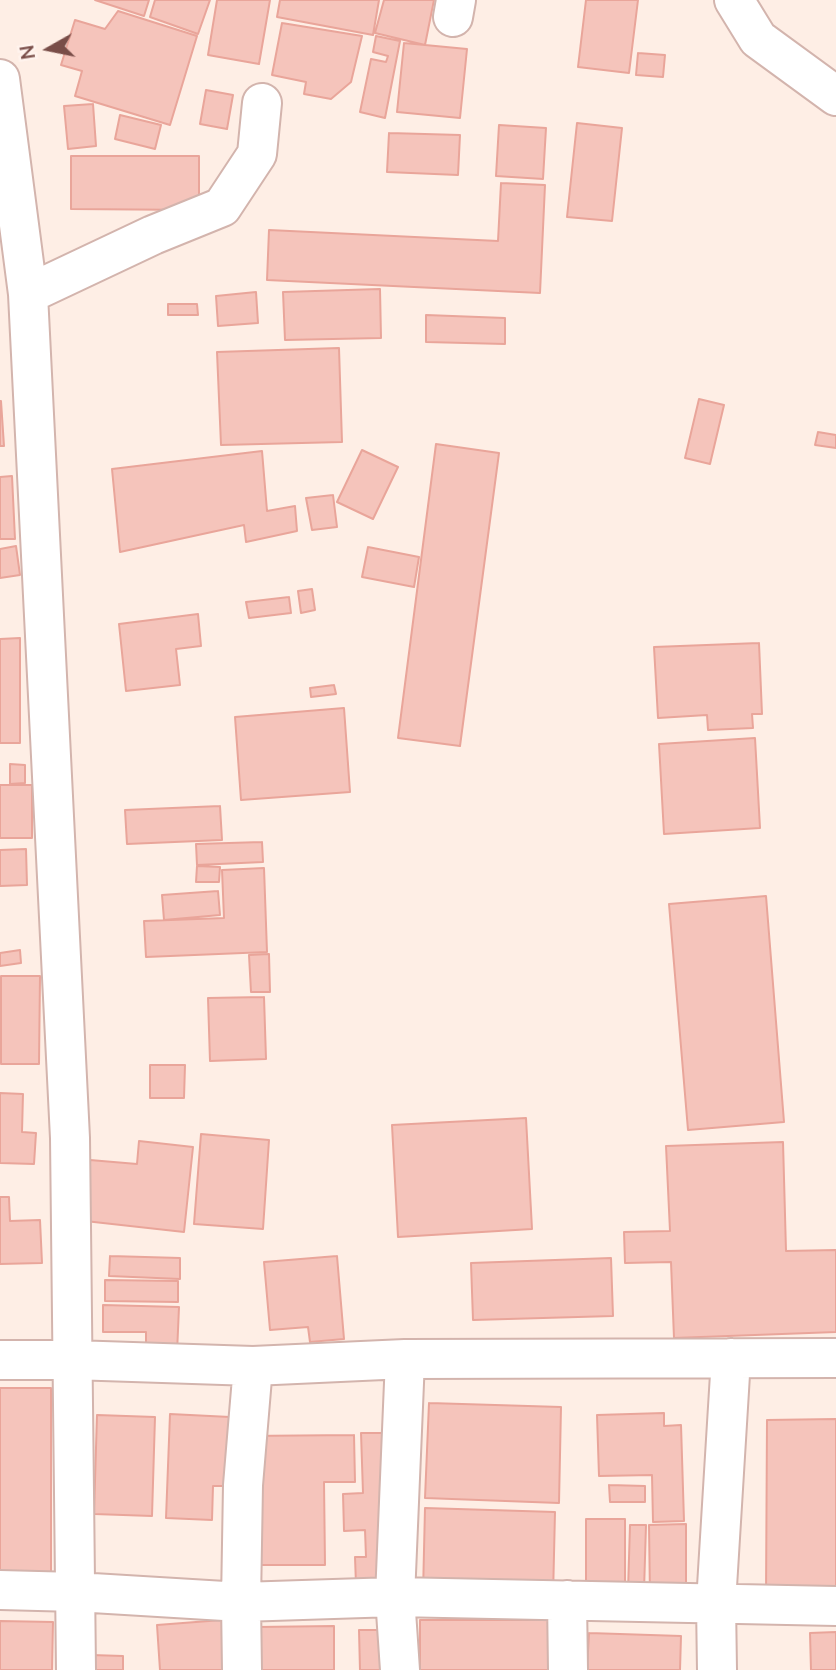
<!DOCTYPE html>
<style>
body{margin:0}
#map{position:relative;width:836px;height:1670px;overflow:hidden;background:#feeee5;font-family:"Nunito Sans",sans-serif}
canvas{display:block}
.north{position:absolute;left:14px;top:14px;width:70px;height:70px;-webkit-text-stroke:5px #fff3ed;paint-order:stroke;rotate:261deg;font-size:19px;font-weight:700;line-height:28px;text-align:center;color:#794d48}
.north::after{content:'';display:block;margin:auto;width:24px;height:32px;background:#794d48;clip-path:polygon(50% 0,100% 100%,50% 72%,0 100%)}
</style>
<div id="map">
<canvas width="836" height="1670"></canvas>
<div class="north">N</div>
</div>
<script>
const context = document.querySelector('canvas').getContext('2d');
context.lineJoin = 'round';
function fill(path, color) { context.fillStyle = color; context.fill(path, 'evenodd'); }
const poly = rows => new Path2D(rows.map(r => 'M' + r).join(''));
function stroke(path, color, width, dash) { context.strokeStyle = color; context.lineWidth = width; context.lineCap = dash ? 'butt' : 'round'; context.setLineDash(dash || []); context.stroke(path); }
const building = poly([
 [95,0,149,0,144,16,95,0],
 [155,0,210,0,198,34,150,17,155,0],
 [217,0,270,0,259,64,208,55,217,0],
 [280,0,379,0,373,35,277,17,280,0],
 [384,0,434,0,425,45,375,33,384,0],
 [586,0,638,0,629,73,578,67,586,0],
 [118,11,197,36,170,125,75,96,82,71,61,65,75,20,105,29,118,11],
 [282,23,362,36,351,82,331,99,304,94,306,82,272,75,282,23],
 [376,36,400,41,385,118,360,112,371,59,386,62,388,56,373,52,376,36],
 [404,43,467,49,460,118,397,112,404,43],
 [638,53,665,55,663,77,636,75,638,53],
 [206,90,233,95,227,129,200,124,206,90],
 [93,104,96,146,68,149,64,106,93,104],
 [120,115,161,125,155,149,115,139,120,115],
 [577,123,622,128,612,221,567,217,577,123],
 [499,125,546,128,543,179,496,176,499,125],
 [389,133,460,135,458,175,387,172,389,133],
 [71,156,199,156,199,210,71,209,71,156],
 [501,183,545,185,540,293,267,280,269,230,498,241,501,183],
 [380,289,381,338,285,340,283,292,380,289],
 [256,292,258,323,218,326,216,296,256,292],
 [168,304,197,304,198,315,168,315,168,304],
 [426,315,505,318,505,344,426,342,426,315],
 [339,348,342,442,221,445,217,352,339,348],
 [699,399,724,405,710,464,685,458,699,399],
 [0,401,1,401,4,446,0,446,0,401],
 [818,432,836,435,836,448,815,445,818,432],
 [436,444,499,453,460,746,398,738,436,444],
 [362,450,398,467,373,519,337,502,362,450],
 [262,451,267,511,295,506,297,531,246,542,244,525,120,552,112,469,262,451],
 [12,476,15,539,0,539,0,477,12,476],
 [333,495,337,527,312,530,306,498,333,495],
 [16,546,20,575,0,578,0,549,16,546],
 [368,547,419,557,414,587,362,577,368,547],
 [312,589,315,610,301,613,298,591,312,589],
 [289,597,291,613,249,618,246,602,289,597],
 [198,614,201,646,176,649,180,685,126,691,119,624,198,614],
 [20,638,20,743,0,743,0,639,20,638],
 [759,643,762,714,752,714,753,728,708,730,707,715,658,718,654,647,759,643],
 [334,685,336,694,311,697,310,688,334,685],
 [344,708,350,792,241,800,235,717,344,708],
 [755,738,760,828,664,834,659,744,755,738],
 [10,764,25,765,25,783,10,784,10,764],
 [0,785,32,785,32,838,0,838,0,785],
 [220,806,222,840,127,844,125,810,220,806],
 [262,842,263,862,197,865,196,844,262,842],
 [26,849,27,885,0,886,0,850,26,849],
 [197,866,220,867,219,882,196,882,197,866],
 [264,868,267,952,146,957,144,921,224,918,222,870,264,868],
 [218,891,220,915,164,920,162,895,218,891],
 [766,896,784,1122,688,1130,669,904,766,896],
 [20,950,21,963,0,966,0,953,20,950],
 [269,954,270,992,251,992,249,955,269,954],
 [1,976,40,976,39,1064,1,1064,1,976],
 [264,997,266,1059,210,1061,208,998,264,997],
 [150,1065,185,1065,184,1098,150,1098,150,1065],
 [0,1093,23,1094,22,1132,36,1133,34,1164,0,1163,0,1093],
 [526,1118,532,1229,398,1237,392,1125,526,1118],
 [201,1134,269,1140,263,1229,194,1224,201,1134],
 [139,1141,193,1147,184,1232,85,1221,90,1160,137,1164,139,1141],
 [783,1142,786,1251,836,1250,836,1332,674,1338,671,1262,625,1263,624,1232,670,1231,666,1146,783,1142],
 [0,1197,9,1197,10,1221,40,1220,42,1263,0,1264,0,1197],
 [110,1256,180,1258,180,1279,109,1276,110,1256],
 [337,1256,344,1339,310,1342,308,1327,270,1330,264,1262,337,1256],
 [611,1258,613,1316,473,1320,471,1263,611,1258],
 [105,1280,178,1281,178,1302,105,1301,105,1280],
 [103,1305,179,1307,177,1353,146,1351,146,1332,103,1332,103,1305],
 [0,1388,51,1388,51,1576,0,1576,0,1388],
 [429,1403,561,1407,559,1503,425,1498,429,1403],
 [664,1413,664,1426,681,1425,684,1521,653,1522,652,1475,599,1476,597,1415,664,1413],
 [170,1414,230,1417,228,1486,213,1486,212,1520,166,1518,170,1414],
 [97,1415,155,1417,152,1516,94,1514,97,1415],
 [836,1419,836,1596,766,1596,767,1420,836,1419],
 [361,1433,382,1433,388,1583,356,1585,355,1557,366,1557,365,1530,344,1531,343,1494,363,1493,361,1433],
 [354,1435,355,1482,324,1482,325,1565,246,1565,245,1436,354,1435],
 [609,1485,645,1486,645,1502,610,1502,609,1485],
 [425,1508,555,1512,553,1597,423,1593,425,1508],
 [586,1519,625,1519,625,1588,586,1588,586,1519],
 [686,1524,686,1598,650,1597,649,1525,686,1524],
 [630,1525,646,1525,644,1591,628,1591,630,1525],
 [222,1620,225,1670,160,1670,157,1625,222,1620],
 [420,1620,549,1620,549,1670,420,1670,420,1620],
 [0,1621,53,1622,52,1670,0,1670,0,1621],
 [334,1626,334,1670,257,1670,257,1627,334,1626],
 [359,1630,389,1630,389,1670,360,1670,359,1630],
 [836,1632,836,1670,811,1670,810,1633,836,1632],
 [589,1633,681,1636,680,1670,587,1670,589,1633],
 [91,1655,123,1656,123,1670,91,1670,91,1655]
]);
const minor = poly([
 [734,0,758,39,836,96],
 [453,17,456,0],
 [0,79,28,294,70,1138,76,1670],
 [28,294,153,235,222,207,257,154,262,103],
 [0,1360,72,1360,253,1366,405,1359,836,1358],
 [0,1590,76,1592,241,1602,395,1597,836,1606],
 [567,1600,568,1670],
 [242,1670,241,1602,243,1485,253,1366],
 [400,1670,395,1597,405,1359],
 [717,1670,716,1603,731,1358]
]);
fill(building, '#f5c4bb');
stroke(building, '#e9a59a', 2);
stroke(minor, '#d3b4ad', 42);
stroke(minor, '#fff', 38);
</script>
